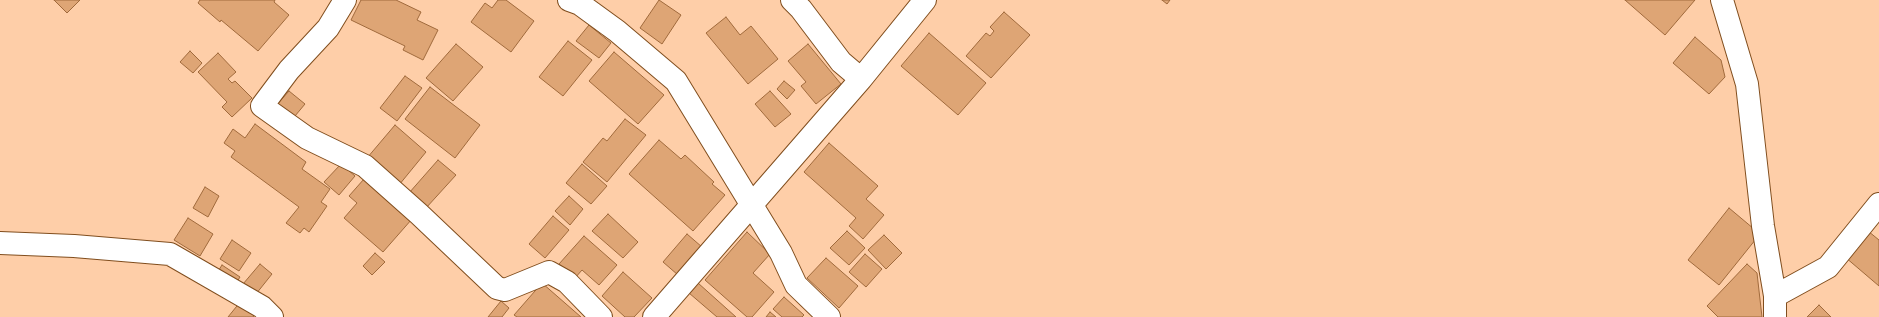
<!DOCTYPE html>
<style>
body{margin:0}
canvas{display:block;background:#fecea8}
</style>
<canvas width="1879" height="317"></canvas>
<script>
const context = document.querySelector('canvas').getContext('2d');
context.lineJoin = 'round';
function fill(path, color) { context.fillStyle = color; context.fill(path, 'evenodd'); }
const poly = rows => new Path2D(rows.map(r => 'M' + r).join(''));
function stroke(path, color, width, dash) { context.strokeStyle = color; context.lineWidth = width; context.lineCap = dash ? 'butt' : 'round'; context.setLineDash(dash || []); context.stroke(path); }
const building = poly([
 [54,0,80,0,67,13,54,0],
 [200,0,275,0,274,2,289,15,258,51,221,20,220,22,198,3,200,0],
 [361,0,396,0,421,12,417,20,438,30,423,60,403,50,405,46,351,20,361,0],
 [498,0,506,0,534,21,511,52,471,22,485,3,492,8,498,0],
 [659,0,681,15,662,44,640,28,659,0],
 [1162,0,1170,0,1167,4,1162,0],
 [1625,0,1695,0,1665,35,1625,0],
 [1004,12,1030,35,991,78,966,56,986,33,990,36,994,31,990,27,1004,12],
 [726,17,740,35,751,26,778,59,748,84,706,33,726,17],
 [589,25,611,43,599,58,576,41,589,25],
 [929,33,986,83,958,115,901,66,929,33],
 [1695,37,1721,60,1725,77,1709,94,1673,63,1695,37],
 [568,41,592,60,563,96,539,77,568,41],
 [456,44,483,67,453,101,426,78,456,44],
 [808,44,841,84,816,104,801,86,806,82,788,61,808,44],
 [190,51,202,63,193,73,180,62,190,51],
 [614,52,664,95,638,124,589,81,614,52],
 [218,53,236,72,228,79,232,83,235,81,252,98,232,117,222,107,227,102,198,72,218,53],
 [405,76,422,88,397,121,380,108,405,76],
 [784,81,795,90,787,99,777,89,784,81],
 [430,87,480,125,455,158,405,119,430,87],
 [289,91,305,104,290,122,274,108,289,91],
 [770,91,791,114,775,127,755,104,770,91],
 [625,119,646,135,607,182,583,162,603,138,607,141,625,119],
 [255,124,306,162,302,169,330,189,321,202,327,206,309,232,304,228,300,233,286,223,299,207,231,157,235,151,224,143,233,129,245,138,255,124],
 [395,125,426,152,399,185,367,158,395,125],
 [659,140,681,159,685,155,714,182,712,184,725,195,693,231,629,174,659,140],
 [829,143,878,186,866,199,884,215,863,239,849,226,856,218,804,172,829,143],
 [438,160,456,175,426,208,409,193,438,160],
 [341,164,355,176,339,195,324,182,341,164],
 [582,164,607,186,591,204,566,183,582,164],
 [364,179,412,219,383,252,344,218,357,203,349,196,364,179],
 [205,187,219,196,208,217,193,208,205,187],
 [569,196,583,209,570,225,555,211,569,196],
 [1729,208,1760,234,1719,285,1688,260,1729,208],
 [608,214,638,242,623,258,592,231,608,214],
 [553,216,569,230,545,258,529,244,553,216],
 [188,218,213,234,200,256,174,240,188,218],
 [847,231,865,248,849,265,830,248,847,231],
 [1868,231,1879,240,1879,286,1845,257,1868,231],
 [747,232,770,254,753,273,774,292,752,317,747,317,705,280,747,232],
 [687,234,702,247,678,275,663,262,687,234],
 [884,235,902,253,886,269,868,250,884,235],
 [584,236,617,265,599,285,582,270,575,278,559,264,584,236],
 [232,240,251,253,239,271,220,259,232,240],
 [375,253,385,262,372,275,363,266,375,253],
 [865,254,882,269,866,287,849,272,865,254],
 [826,258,858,286,839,308,807,278,826,258],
 [260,264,272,274,256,294,243,284,260,264],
 [1747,264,1757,273,1762,317,1718,317,1707,306,1747,264],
 [222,265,240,277,235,285,217,273,222,265],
 [623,272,652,298,634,317,625,317,602,296,623,272],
 [542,283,581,317,517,317,514,315,542,283],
 [698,283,736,317,717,317,689,293,698,283],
 [784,297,804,315,802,317,782,317,773,309,784,297],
 [241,301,256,313,253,317,228,317,241,301],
 [501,301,509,308,502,317,488,317,501,301],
 [1819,305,1831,317,1807,317,1819,305],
 [770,312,776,317,766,317,770,312]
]);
const minor = poly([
 [345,0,328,28,289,70,262,106,307,138,365,166,419,214,497,288,505,290,549,272,567,282,601,317],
 [569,0,580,4,617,31,676,81,781,253,796,285,829,317],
 [792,0,801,9,841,62,861,79],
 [1722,0,1747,84,1763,226,1775,296,1775,317],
 [0,243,74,246,170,254,262,307,272,317],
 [1775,296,1828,267,1879,204],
 [654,317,861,79,925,0]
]);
fill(building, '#dea575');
stroke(building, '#a06a3c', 1);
stroke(minor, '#814e1e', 24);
stroke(minor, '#fff', 22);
</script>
